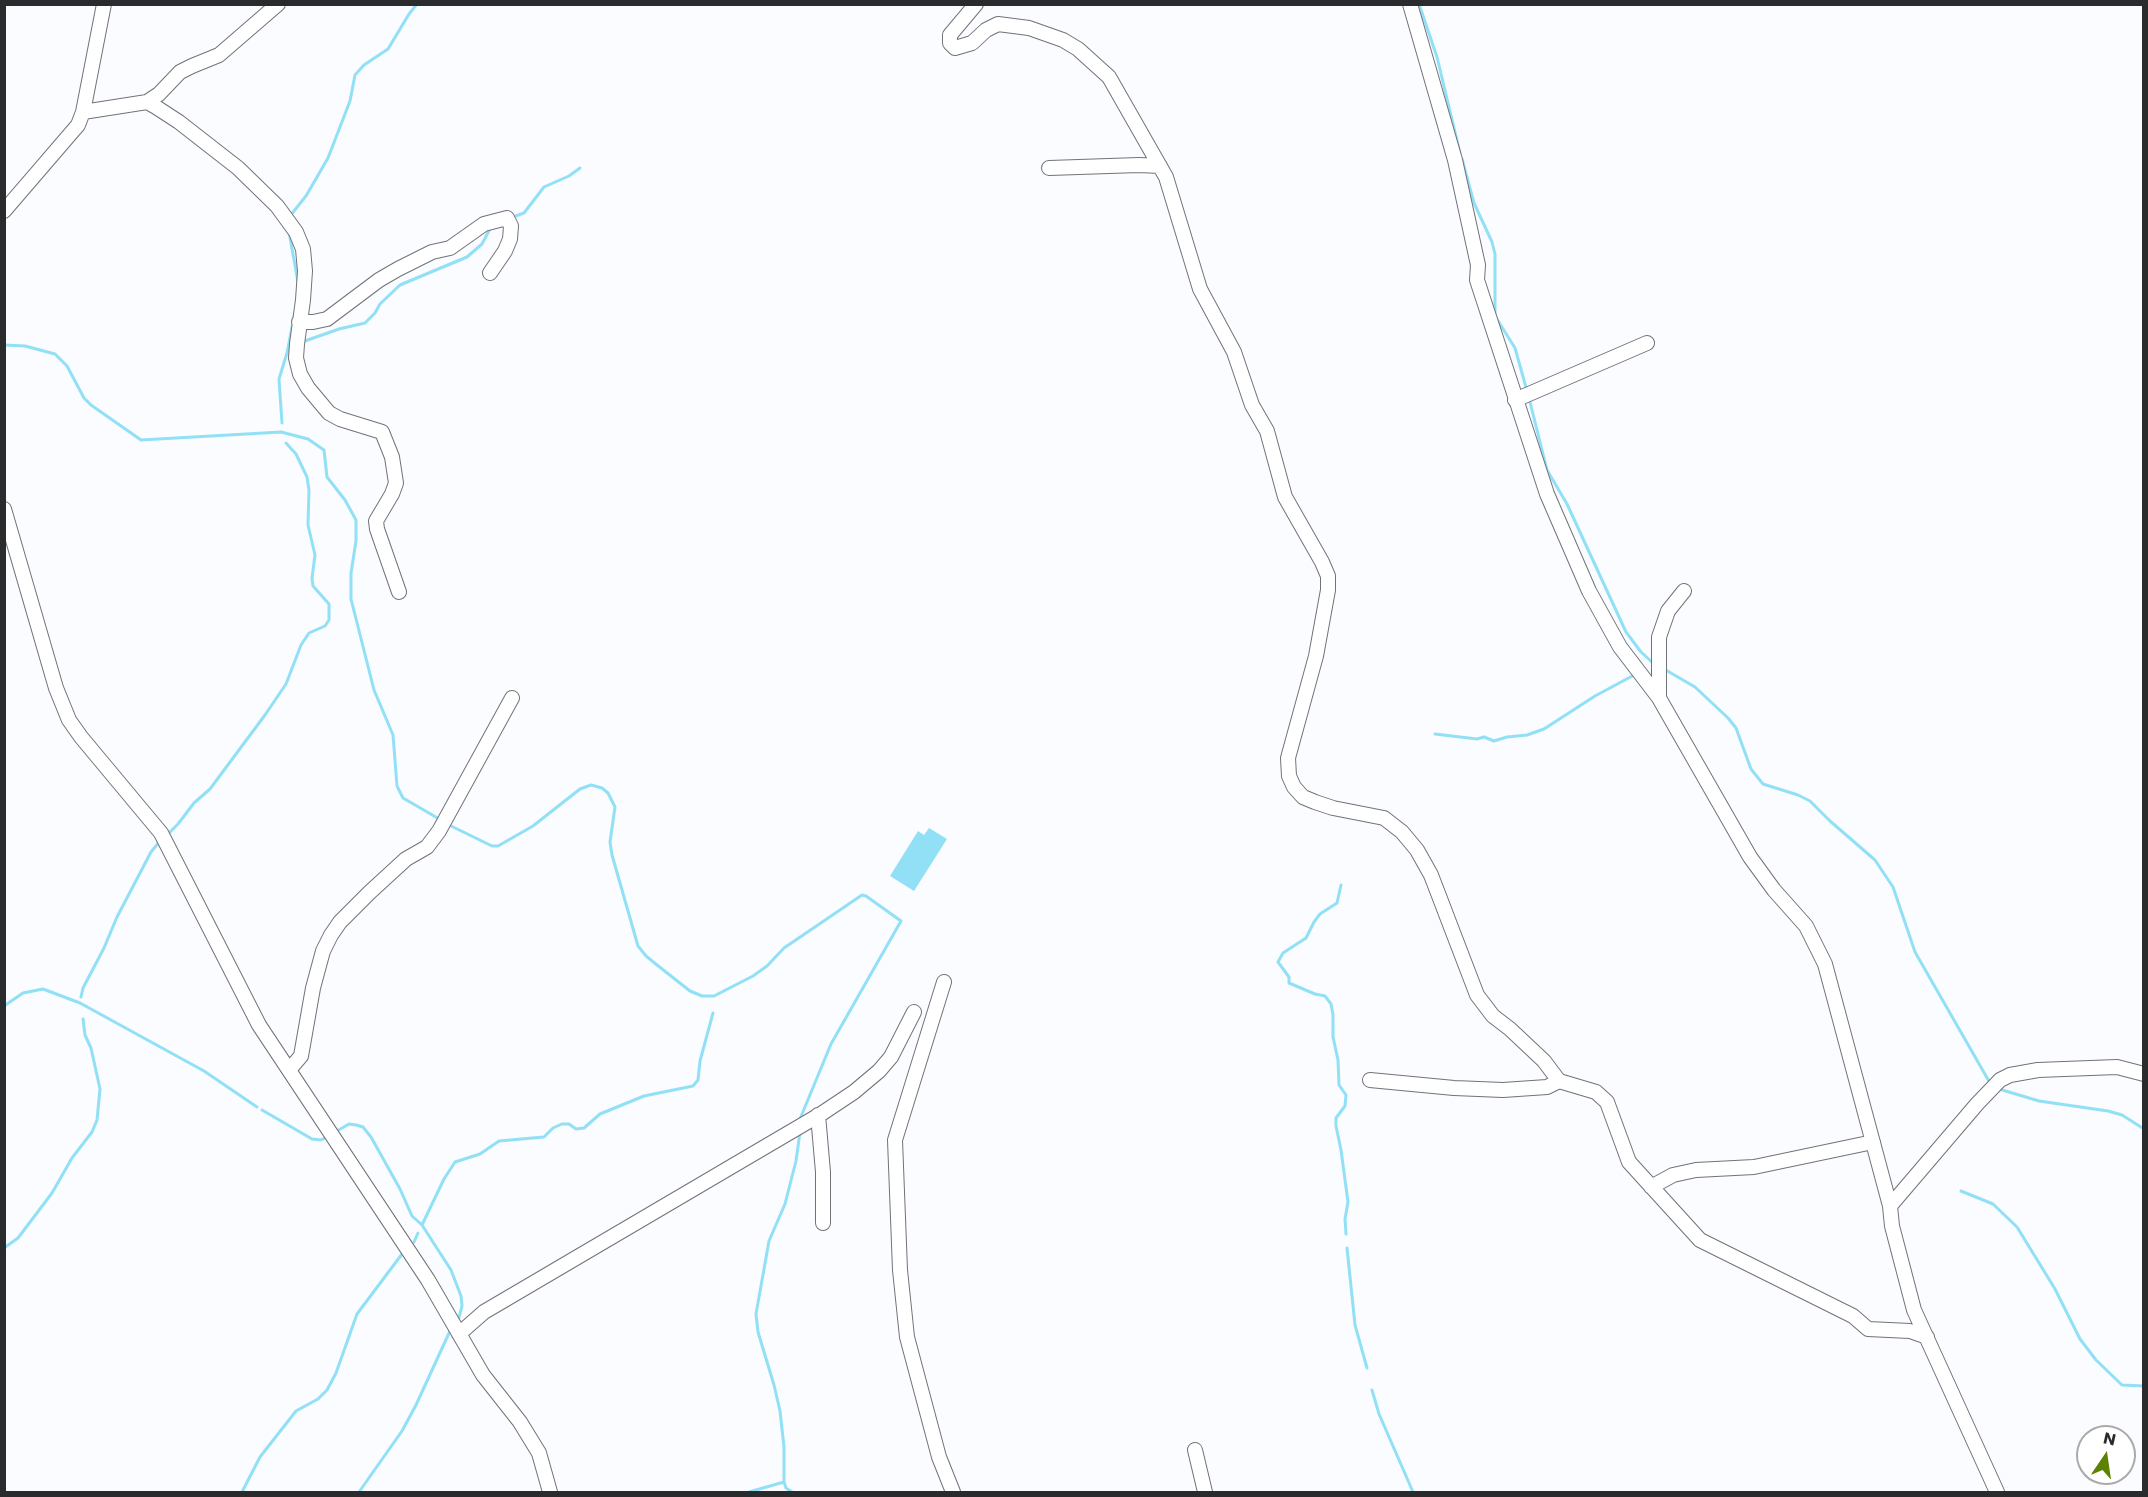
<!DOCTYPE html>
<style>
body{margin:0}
#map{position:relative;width:2148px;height:1497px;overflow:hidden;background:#fafcff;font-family:Poppins,sans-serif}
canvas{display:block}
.frame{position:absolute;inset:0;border:6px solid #2a2b2d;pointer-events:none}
.north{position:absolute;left:2076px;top:1425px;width:60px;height:60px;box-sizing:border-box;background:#fff;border:2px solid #aaaaab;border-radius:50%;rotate:13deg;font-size:16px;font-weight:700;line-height:24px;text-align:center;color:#2a2b2d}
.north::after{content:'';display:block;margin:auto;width:21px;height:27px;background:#5d8100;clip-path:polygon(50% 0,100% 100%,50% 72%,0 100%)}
</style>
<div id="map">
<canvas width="2148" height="1497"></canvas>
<div class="frame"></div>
<div class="north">N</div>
</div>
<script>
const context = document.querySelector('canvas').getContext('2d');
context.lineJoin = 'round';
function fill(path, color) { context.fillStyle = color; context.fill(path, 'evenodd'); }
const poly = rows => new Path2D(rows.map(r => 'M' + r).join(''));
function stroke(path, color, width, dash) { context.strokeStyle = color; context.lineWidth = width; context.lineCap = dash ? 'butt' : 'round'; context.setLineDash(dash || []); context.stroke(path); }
const water = poly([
 [929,828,947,839,914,891,890,876,918,831,924,835]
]);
const stream = poly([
 [1419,4,1437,57,1460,153],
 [1462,159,1474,203,1492,242,1495,254,1495,316,1515,348,1527,391],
 [290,216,306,196,328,158,350,101,355,75,364,65,388,49,409,14,417,4],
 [510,218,524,213,544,187,569,176,580,168],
 [289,232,298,282],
 [302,342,339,329,365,323,375,313,380,304,400,285,467,257,482,244,491,227],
 [4,345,25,346,55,354,67,366,84,398,91,405,141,440,281,432,308,439,324,450,327,477,345,500,356,520,356,541,351,573,351,599,374,690,393,735,397,786,403,798,441,820],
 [1529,398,1547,470,1567,504,1626,632,1641,652,1653,663],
 [282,423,279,379,287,353,295,312],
 [1664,669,1695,687,1728,718,1736,728,1751,769,1763,784,1798,795,1810,801,1830,821,1875,860,1893,887,1915,952,1990,1083],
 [1435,734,1477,739,1484,737,1494,741,1507,737,1527,735,1544,729,1595,696,1636,674],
 [449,825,492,846,498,846,533,826,580,789,591,785,602,788,608,793,615,807,610,842,612,855,638,946,646,956,657,965,690,991,702,996,714,996,753,976,767,966,784,948,862,895,866,896,901,921,831,1044,800,1119],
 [169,833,178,824,194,803,210,789,265,715,286,684,301,645,309,633,325,626,329,620,329,604,313,586,312,578,315,555,308,525,309,490,307,477,296,454,286,443],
 [1341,885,1337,903,1320,914,1314,922,1306,938,1283,953,1278,962,1289,977,1289,983,1315,994,1325,996,1331,1004,1333,1015,1333,1037,1338,1060,1339,1085,1346,1095,1345,1106,1336,1118,1336,1126,1341,1150,1348,1202,1345,1219,1346,1234],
 [81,997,83,988,104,948,117,917,151,852,160,841],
 [4,1006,23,993,43,989,80,1003,204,1071,257,1107],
 [1999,1089,2039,1101,2108,1111,2122,1115,2144,1129],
 [262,1110,312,1139,321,1140,327,1137],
 [337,1131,349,1124,356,1125,363,1127,371,1137,400,1189,412,1216,422,1225,451,1270,461,1296,462,1306,458,1321],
 [1961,1191,1993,1204,2017,1227,2055,1289,2080,1339,2096,1360,2122,1385,2144,1386],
 [422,1225,444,1179,455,1162,480,1154,499,1141,544,1137,553,1128,562,1124,569,1124,576,1129,584,1128,600,1114,644,1096,693,1086,698,1080,700,1061,713,1013],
 [414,1242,418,1233],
 [4,1248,18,1238,52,1193,72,1158,92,1132,97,1120,100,1089,91,1048,85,1035,83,1019],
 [1347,1248,1355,1325,1367,1368],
 [1372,1390,1379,1414,1413,1492],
 [242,1492,260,1457,296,1411,318,1399,327,1390,336,1373,357,1314,402,1254],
 [359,1492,402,1431,416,1405,450,1331],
 [749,1492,784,1482],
 [792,1492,786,1488,784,1482,784,1447,780,1411,774,1385,758,1332,756,1314,769,1241,785,1204,796,1161,800,1132]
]);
const minor = poly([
 [976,4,950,35,950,43,955,48,972,43,986,30,998,24,1029,28,1063,40,1078,49,1109,77,1166,177,1200,289,1234,352,1252,405,1267,431,1285,497,1322,562,1328,576,1328,590,1316,656,1288,758,1289,776,1294,787,1303,797,1315,802,1333,808,1384,818,1402,832,1417,850,1431,875,1477,995,1493,1016,1510,1029,1544,1061,1559,1081,1596,1092,1607,1102,1629,1162,1700,1240,1853,1316,1868,1329,1910,1331,1927,1337],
 [1410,4,1455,160,1478,265,1477,280,1547,494,1589,591,1620,647,1659,698,1750,857,1774,890,1806,926,1825,964,1890,1206,1892,1226,1914,1310,1997,1492],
 [147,102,159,94,180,72,192,66,219,55,278,4],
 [83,112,147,102,156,107,179,122,238,168,277,206,296,232,303,249,305,271,303,300,297,344,296,358,300,374,308,388,329,413,340,419,382,432,392,457,396,483,392,494,376,521,377,529,399,592],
 [1049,168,1139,165,1160,166],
 [4,211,78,125,83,112,104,4],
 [299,322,313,322,327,319,379,280,398,269,432,252,450,248,484,224,507,218,511,226,510,239,505,251,490,273],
 [1515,400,1647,343],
 [4,509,56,688,69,720,81,737,161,833,259,1025,428,1280,483,1375,520,1422,539,1453,550,1492],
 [1659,698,1659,637,1668,611,1684,591],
 [944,982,895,1140,900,1270,907,1337,939,1457,953,1492],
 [289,1070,301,1056,313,988,323,951,331,935,340,922,370,892,406,859,427,847,439,831,512,698],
 [1370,1080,1454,1088,1503,1090,1547,1087,1559,1081],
 [818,1115,823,1172,823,1223],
 [1651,1187,1673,1175,1696,1170,1754,1167,1873,1142],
 [1890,1206,1977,1104,2000,1080,2010,1075,2038,1070,2117,1067,2144,1074],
 [459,1334,484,1312,821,1114,854,1092,879,1071,891,1057,914,1012],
 [1195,1450,1205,1492]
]);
fill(water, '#91e0f5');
stroke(stream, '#91e0f5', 3);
stroke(minor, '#707378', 16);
stroke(minor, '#fff', 14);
</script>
